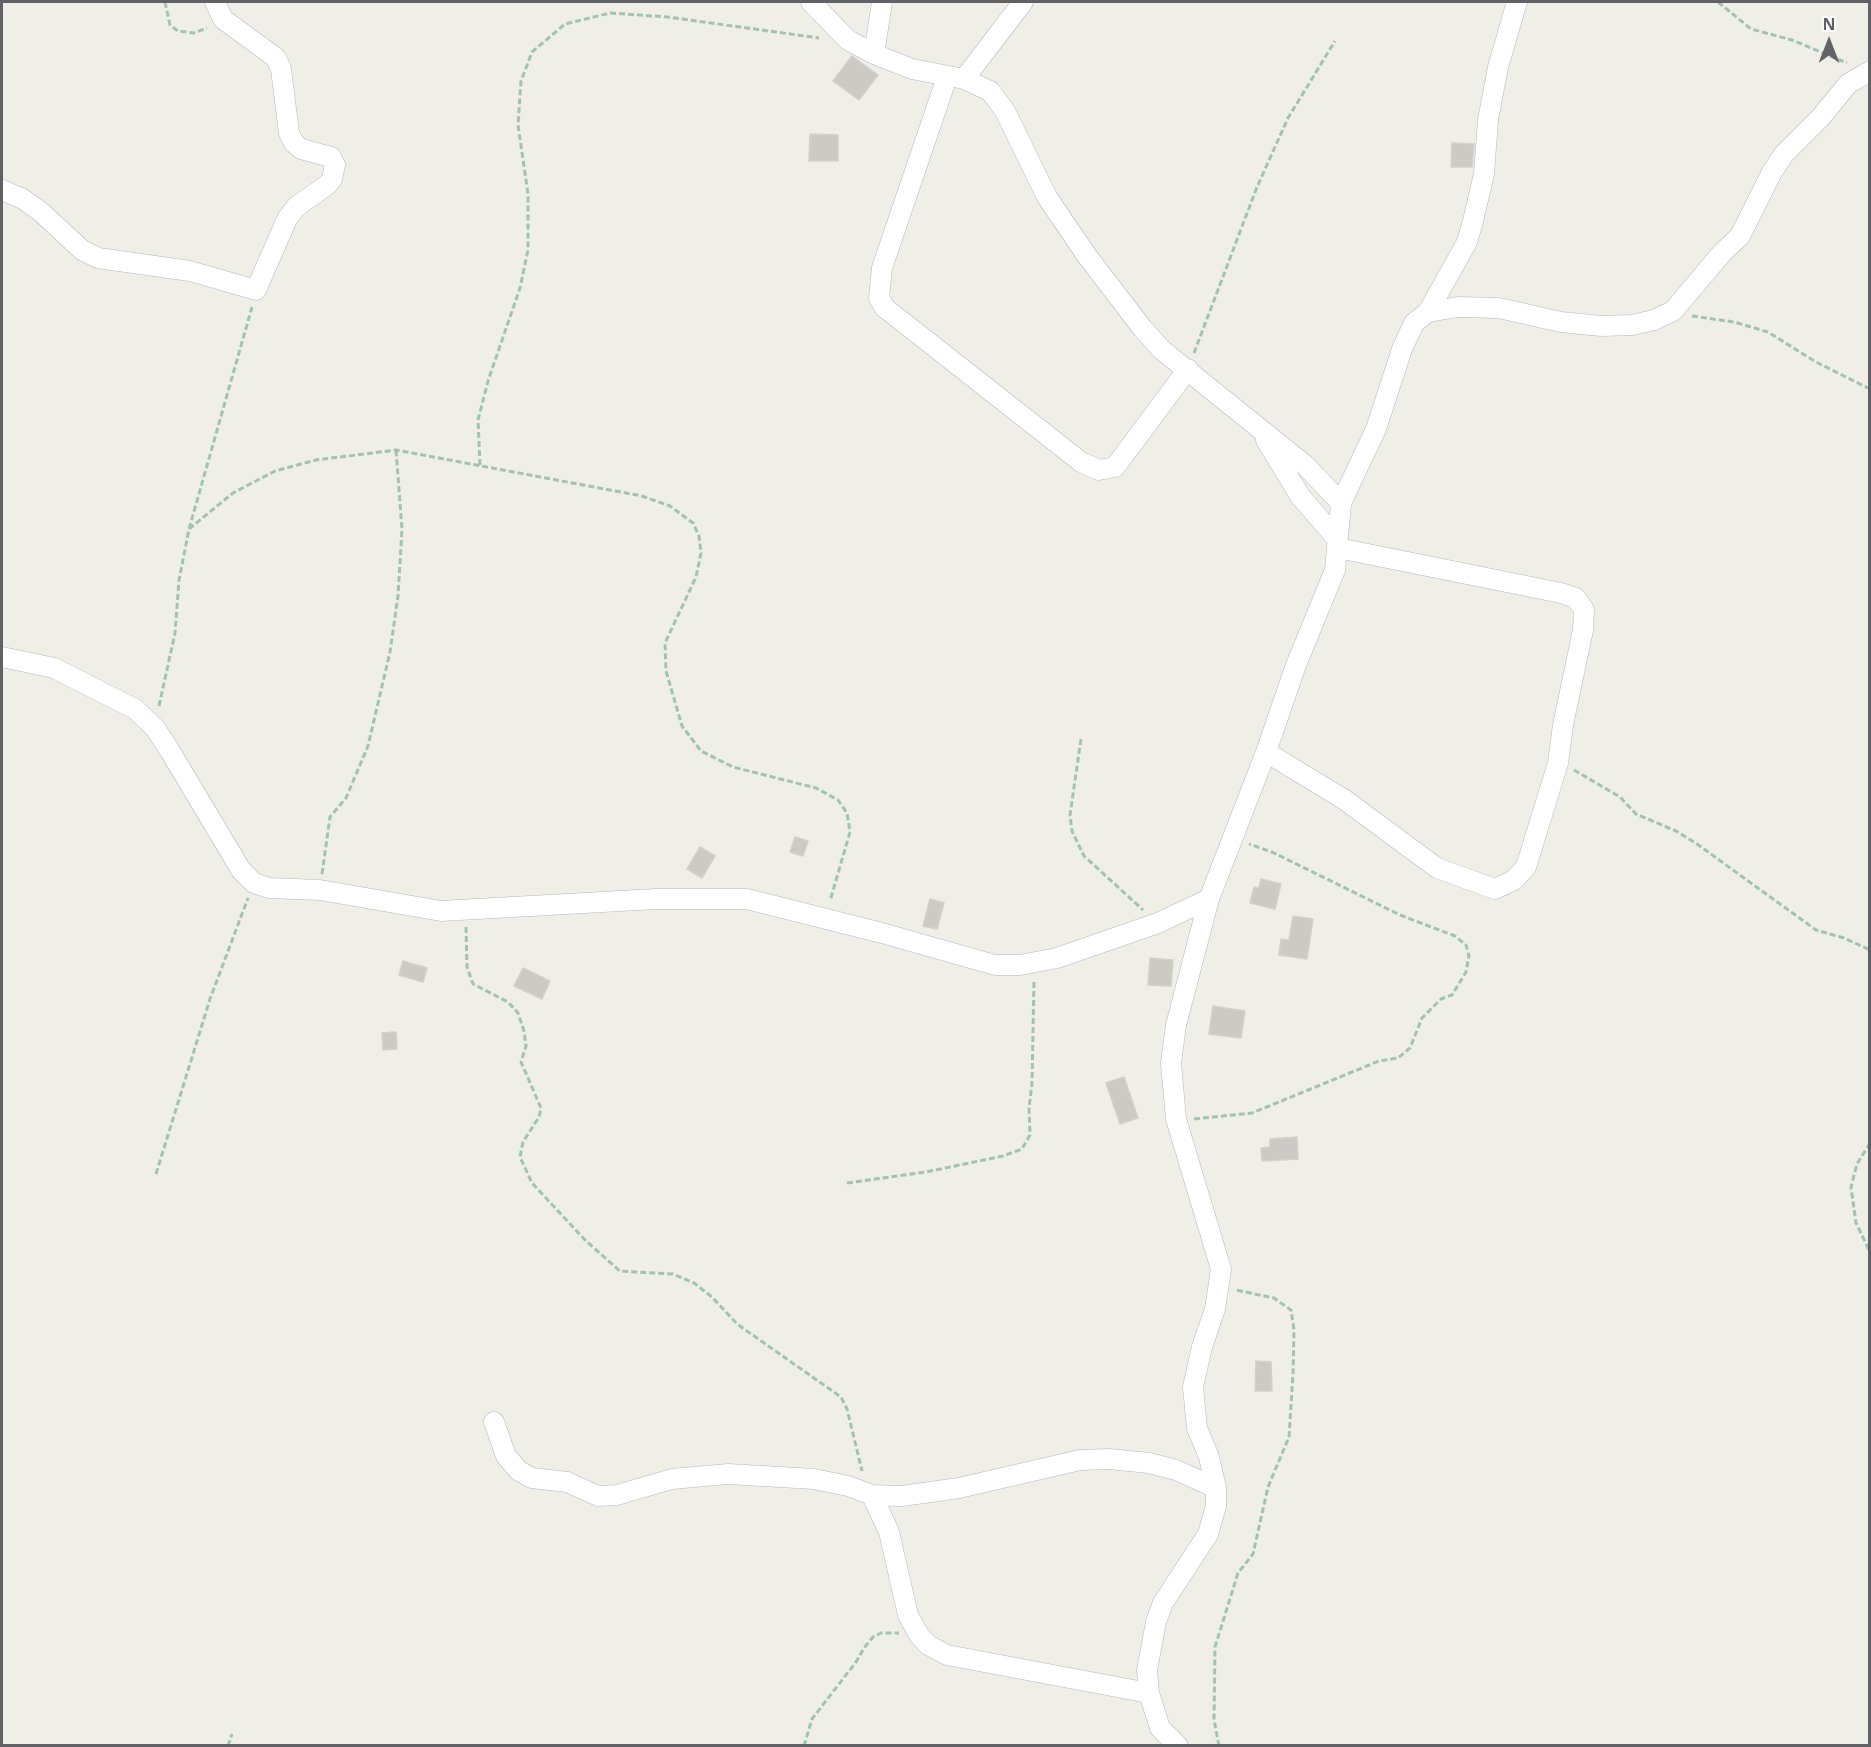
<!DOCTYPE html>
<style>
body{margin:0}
#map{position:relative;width:1871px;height:1747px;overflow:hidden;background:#efefe8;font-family:"Noto Sans",sans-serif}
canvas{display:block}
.frame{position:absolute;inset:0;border:3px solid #606266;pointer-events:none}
.north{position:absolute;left:1799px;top:12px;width:60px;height:60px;-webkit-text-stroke:4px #fff;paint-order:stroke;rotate:0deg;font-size:16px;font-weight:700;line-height:24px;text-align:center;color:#606266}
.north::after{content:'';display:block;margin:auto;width:21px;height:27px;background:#606266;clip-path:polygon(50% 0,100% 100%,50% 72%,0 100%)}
</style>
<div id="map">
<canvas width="1871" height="1747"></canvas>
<div class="frame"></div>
<div class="north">N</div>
</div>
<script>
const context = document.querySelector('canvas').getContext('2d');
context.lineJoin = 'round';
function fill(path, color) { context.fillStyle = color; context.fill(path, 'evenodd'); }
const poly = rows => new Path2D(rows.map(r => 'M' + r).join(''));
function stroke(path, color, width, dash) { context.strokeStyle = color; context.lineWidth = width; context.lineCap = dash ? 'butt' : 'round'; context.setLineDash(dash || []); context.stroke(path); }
const building = poly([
 [852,56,878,75,859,100,833,81,852,56],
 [810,134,838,135,838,161,809,161,810,134],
 [1452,143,1474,144,1472,167,1451,167,1452,143],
 [795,837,808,841,803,856,790,852,795,837],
 [700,847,715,856,702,878,687,869,700,847],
 [1261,879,1281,884,1275,909,1250,903,1254,887,1259,888,1261,879],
 [930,899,944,903,937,929,923,926,930,899],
 [1293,916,1313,919,1307,959,1279,955,1281,939,1289,940,1293,916],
 [1150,958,1173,960,1171,986,1148,985,1150,958],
 [403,961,427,968,423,982,399,975,403,961],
 [523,968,550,981,542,999,514,986,523,968],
 [1213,1006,1245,1011,1241,1038,1209,1034,1213,1006],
 [396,1032,397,1049,383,1050,382,1033,396,1032],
 [1124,1077,1138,1118,1120,1124,1106,1083,1124,1077],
 [1297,1137,1298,1159,1262,1161,1261,1148,1270,1147,1270,1139,1297,1137],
 [1256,1361,1271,1362,1272,1391,1255,1391,1256,1361]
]);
const path = poly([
 [165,2,170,25,178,31,194,33,207,28],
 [1718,2,1751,29,1792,40,1847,63],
 [1692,316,1734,322,1768,332,1816,362,1870,389],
 [1194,353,1257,187,1288,118,1335,41],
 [480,465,478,420,488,381,520,288,528,250,528,194,518,125,521,81,532,52,565,24,610,13,668,17,819,38],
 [189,529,233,493,275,471,316,460,396,450,642,496,670,506,693,523,699,536,701,553,696,577,665,643,666,671,682,726,701,751,733,767,816,788,838,800,847,813,850,832,830,901],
 [159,706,175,633,179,580,189,529,252,307],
 [1081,739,1070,815,1072,831,1084,856,1143,910],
 [1574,770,1620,797,1636,814,1676,831,1697,844,1816,930,1844,938,1870,950],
 [322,874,330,817,346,798,368,746,390,652,398,596,402,529,396,450],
 [466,927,467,967,473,984,508,1002,518,1013,524,1031,526,1046,521,1062,541,1108,539,1117,523,1142,520,1157,532,1183,586,1241,620,1271,673,1274,694,1283,712,1297,737,1324,841,1397,847,1409,862,1471],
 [1194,1119,1252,1113,1379,1061,1398,1058,1410,1048,1422,1018,1441,999,1452,995,1466,972,1469,956,1466,945,1455,936,1400,915,1272,852,1249,844],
 [1870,1143,1857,1164,1851,1187,1856,1223,1870,1252],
 [156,1174,210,999,248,898],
 [847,1183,926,1172,1003,1156,1022,1149,1030,1135,1029,1108,1032,1083,1034,981],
 [228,1746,232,1734],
 [804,1746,812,1719,856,1662,864,1648,873,1637,881,1633,899,1633],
 [1219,1746,1214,1720,1215,1647,1238,1573,1253,1554,1268,1487,1289,1437,1293,1374,1294,1330,1291,1310,1274,1298,1236,1290]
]);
const minor = poly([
 [811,2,848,40,874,54,912,69,964,79,990,91,1005,111,1047,197,1087,256,1143,329,1162,350,1305,465,1341,503,1335,570,1296,665,1266,752,1209,899,1176,1025,1171,1063,1176,1119,1221,1269,1215,1309,1202,1347,1193,1387,1197,1428,1209,1457,1216,1488,1216,1506,1208,1534,1163,1603,1156,1622,1147,1670,1149,1693,1160,1728,1178,1746],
 [874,54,882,2],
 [947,77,882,268,879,298,885,308,1081,462,1099,470,1115,467,1188,369],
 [964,79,1023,2],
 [2,190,23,199,41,212,82,250,98,258,190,271,256,290,287,219,296,207,327,185,332,179,335,165,331,157,301,149,294,143,289,133,281,69,276,58,223,19,215,2],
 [1428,312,1467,242,1473,221,1484,174,1488,120,1498,67,1517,2],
 [1266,440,1300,496,1338,540],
 [1341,503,1376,429,1402,349,1414,323,1428,312,1458,307,1499,308,1561,322,1602,326,1632,325,1654,320,1673,311,1722,253,1740,236,1772,172,1784,154,1821,117,1848,84,1870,71],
 [2,657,54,668,135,709,155,728,170,751,241,870,254,883,269,888,320,890,441,911,656,899,747,899,882,933,995,965,1020,965,1057,958,1158,923,1209,899],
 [1266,752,1345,800,1437,868,1495,889,1514,880,1526,867,1558,763,1563,725,1583,630,1584,610,1576,598,1561,593,1338,548],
 [494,1422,506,1456,519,1471,532,1478,567,1482,598,1496,617,1495,672,1479,728,1474,814,1479,848,1486,872,1495,902,1496,959,1488,1080,1460,1109,1459,1149,1463,1176,1470,1216,1488],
 [872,1495,889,1532,908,1615,919,1635,928,1645,947,1655,1149,1693]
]);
fill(building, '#cbcac4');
stroke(building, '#d3d1c7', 1.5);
stroke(minor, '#b5b7bb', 21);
stroke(path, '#a2c3b0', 3, [6, 3]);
stroke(minor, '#fff', 20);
</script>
